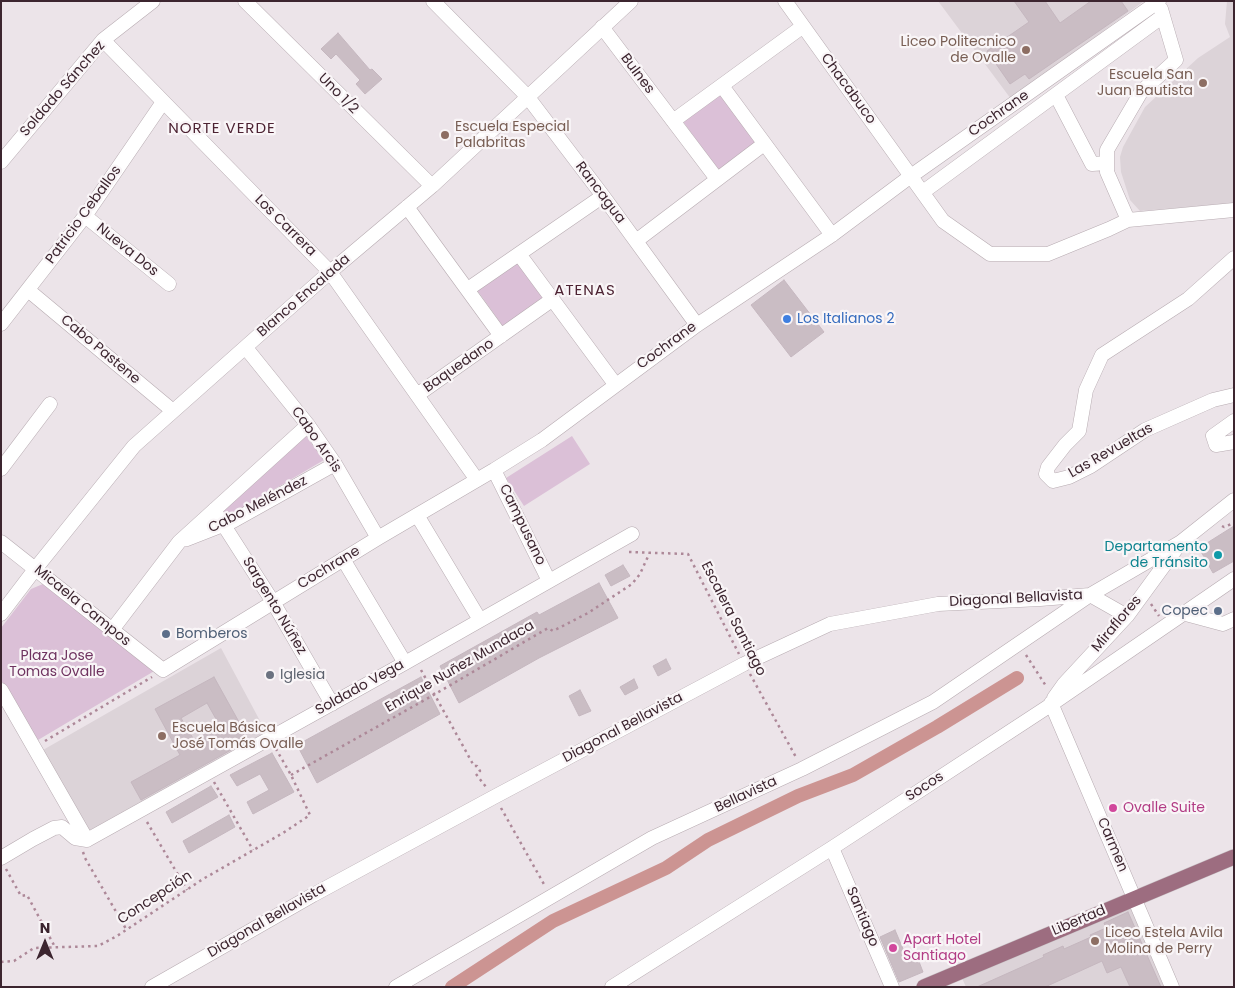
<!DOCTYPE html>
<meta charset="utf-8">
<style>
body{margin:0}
#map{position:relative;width:1235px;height:988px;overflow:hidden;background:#ece4e9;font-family:Poppins,sans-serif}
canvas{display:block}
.frame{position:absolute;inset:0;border:2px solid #3c252f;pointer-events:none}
.north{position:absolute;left:20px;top:918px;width:50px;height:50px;-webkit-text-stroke:4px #f9f5f7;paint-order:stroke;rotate:0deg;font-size:14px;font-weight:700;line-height:20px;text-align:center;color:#3c252f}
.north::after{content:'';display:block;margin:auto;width:18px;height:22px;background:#3c252f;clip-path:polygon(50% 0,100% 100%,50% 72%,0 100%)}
</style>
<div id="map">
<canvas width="1235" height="988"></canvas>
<div class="frame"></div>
<div class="north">N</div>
</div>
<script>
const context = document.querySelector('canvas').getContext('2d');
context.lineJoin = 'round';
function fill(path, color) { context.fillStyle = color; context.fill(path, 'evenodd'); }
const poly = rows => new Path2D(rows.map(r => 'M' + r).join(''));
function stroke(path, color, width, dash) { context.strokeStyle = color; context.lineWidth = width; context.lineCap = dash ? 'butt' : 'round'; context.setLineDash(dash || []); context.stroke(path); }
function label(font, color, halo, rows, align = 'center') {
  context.font = font + ' Poppins,sans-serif'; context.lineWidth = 4.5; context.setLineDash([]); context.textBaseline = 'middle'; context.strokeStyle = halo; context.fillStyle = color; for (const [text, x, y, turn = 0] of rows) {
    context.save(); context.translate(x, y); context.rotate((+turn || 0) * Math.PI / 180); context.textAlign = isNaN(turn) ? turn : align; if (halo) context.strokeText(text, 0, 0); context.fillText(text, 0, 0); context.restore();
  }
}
const built = poly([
 [938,1,1144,1,1011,99],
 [1227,1,1234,1,1234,203,1140,211,1130,200,1121,172,1120,157,1123,147,1145,107,1198,58,1230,37,1225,24],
 [221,648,266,732,88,831,43,750],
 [1130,905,1164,987,966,987,961,976]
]);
const green = poly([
 [720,93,758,145,720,173,682,120],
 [518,260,547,300,505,329,477,290],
 [306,436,324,460,227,517,220,511],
 [572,436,590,464,524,506,506,478],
 [43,584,156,670,38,740,1,680,1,628,31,589]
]);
const canal = poly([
 [452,987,553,921,666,868,708,840,798,796,853,775,937,727,1017,678]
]);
const building = poly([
 [1014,1,1045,1,1060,23,1091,1,1121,1,1128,11,1029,79,1025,74,1010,84,987,51,1029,22,1014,1],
 [338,33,370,70,372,69,382,79,365,94,356,84,360,80,336,54,331,59,321,49,338,33],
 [784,280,824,332,791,357,751,305,784,280],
 [1234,526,1234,561,1213,573,1199,548,1234,526],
 [623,565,630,576,611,586,605,575,623,565],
 [599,583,618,618,539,658,459,703,440,666,537,612,539,615,599,583],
 [666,659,671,669,658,676,653,666,666,659],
 [214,677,249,740,141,800,131,782,180,755,155,709,214,677],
 [207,703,220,726,194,740,181,718,207,703],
 [421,677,440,714,317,783,297,745,421,677],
 [634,679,638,688,625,695,620,687,634,679],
 [580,690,591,711,579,716,569,696,580,690],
 [272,753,294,792,253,814,247,802,269,790,260,774,237,786,230,775,272,753],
 [211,786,218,797,172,823,166,812,211,786],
 [229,815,235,827,189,853,183,841,229,815],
 [1128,912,1161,987,1130,987,1121,967,1107,973,1102,961,1045,987,977,987,1044,957,1043,955,1063,946,1064,949,1091,937,1090,935,1106,928,1104,923,1128,912],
 [895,930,909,963,918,959,923,972,899,982,880,937,895,930]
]);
const path = poly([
 [1222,526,1224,527,1234,523],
 [629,552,688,554,739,654],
 [1151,604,1159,616],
 [1026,655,1046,686],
 [421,670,474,766,477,766,480,771,476,774,486,787],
 [750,674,797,759],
 [45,741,152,677],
 [291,775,430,697,548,628,553,631,588,613,632,584,640,574,650,552],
 [214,782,253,850],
 [501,808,545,886],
 [147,822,187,890],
 [83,852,85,858,126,929],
 [6,869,21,896,27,895,55,947],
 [1,962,14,961,34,948,98,946,117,936,203,879,283,833,310,815,291,775,276,749]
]);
const minor = poly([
 [245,1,432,186],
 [433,1,527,96,603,196,697,325],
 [785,1,943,221,990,254,1048,254,1109,229,1128,220,1234,210],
 [602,27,717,179],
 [103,40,330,272,477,480],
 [722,86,832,235],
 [1056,95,1092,164,1107,163],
 [673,121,802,27],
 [1,162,103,40,153,1],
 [923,192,1163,16],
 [407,207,501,336],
 [85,216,169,284],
 [1128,220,1107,172,1107,150,1141,92,1176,60,1161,9],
 [636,241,764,144],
 [519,254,615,384],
 [1234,258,1188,299,1102,355,1086,390,1079,431,1065,445,1048,467,1046,474,1053,481,1069,477,1091,466,1145,430,1213,400,1234,395],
 [468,289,603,196],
 [28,290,173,411],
 [1,324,85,216,163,102],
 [246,348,308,425,335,464,378,538],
 [417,395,553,299],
 [1234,421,1213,436,1216,445,1234,442],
 [1,469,50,404],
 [494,470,549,581],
 [214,510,273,602,332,704],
 [417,515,480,620],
 [187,539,233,521,335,464],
 [1,542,163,670,378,538,494,470,542,440,697,325,832,235,911,176,1159,1],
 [343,559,405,663],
 [1182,613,1223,624,1234,619],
 [1,614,36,568,134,446,330,272,432,186,631,1],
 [112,630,179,542,308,425],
 [1,690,87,840],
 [1054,698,1064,684,1127,616,1181,542,1234,500],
 [1051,703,1172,987],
 [87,840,405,663,632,534],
 [832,848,892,987],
 [1,858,33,839,54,828,62,827,75,838,87,840],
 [152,987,313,895,494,797,744,664,830,624,938,604,1040,599,1090,595,1127,616],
 [396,987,652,838,802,769,933,702,1090,595,1181,542],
 [612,987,832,848,1046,708,1234,579]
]);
const major = poly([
 [924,987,1234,857]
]);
const markers = [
 [1026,50,5,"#8d6e63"],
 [1203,83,5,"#8d6e63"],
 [445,135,5,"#8d6e63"],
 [787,319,5,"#3f7fe0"],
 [1218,555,5,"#0f9aa8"],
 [1218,611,5,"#5c6f8a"],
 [166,634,5,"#5c6f8a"],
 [270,675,5,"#6b7280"],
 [162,736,5,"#8d6e63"],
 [1113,808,5,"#d1479c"],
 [1095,941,5,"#8d6e63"],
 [893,948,5,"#d1479c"]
];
const educationNames = [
 ["Liceo Politecnico",1016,42,"right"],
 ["de Ovalle",1016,58,"right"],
 ["Escuela San",1193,75,"right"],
 ["Juan Bautista",1193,91,"right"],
 ["Escuela Especial",455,127],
 ["Palabritas",455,143],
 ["Escuela Básica",172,728],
 ["José Tomás Ovalle",172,744],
 ["Liceo Estela Avila",1105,933],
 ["Molina de Perry",1105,949]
];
const streetNames = [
 ["Bulnes",637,74,53],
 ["Soldado Sánchez",63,89,-49],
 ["Chacabuco",848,89,54],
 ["Uno 1/2",338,94,45],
 ["Cochrane",999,114,-35],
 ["Rancagua",600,193,53],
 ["Patricio Ceballos",84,215,-54],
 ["Los Carrera",285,226,45],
 ["Nueva Dos",127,250,39],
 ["Blanco Encalada",304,296,-41],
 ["Cochrane",667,346,-36],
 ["Cabo Pastene",100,350,40],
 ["Baquedano",459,366,-35],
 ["Cabo Arcis",316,440,55],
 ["Las Revueltas",1111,451,-30],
 ["Cabo Meléndez",258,505,-27],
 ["Campusano",522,525,64],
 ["Cochrane",329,568,-31],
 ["Diagonal Bellavista",1016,599,-3],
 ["Micaela Campos",82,606,39],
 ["Sargento Núñez",274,606,59],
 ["Escalera Santiago",733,619,63],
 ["Miraflores",1117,624,-50],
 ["Enrique Nuñez Mundaca",460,667,-30],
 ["Soldado Vega",360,688,-29],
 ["Diagonal Bellavista",623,728,-28],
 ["Socos",925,787,-33],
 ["Bellavista",746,795,-25],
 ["Carmen",1112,845,67],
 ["Concepción",155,898,-33],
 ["Santiago",862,917,67],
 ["Diagonal Bellavista",267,921,-30],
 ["Libertad",1079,921,-23]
];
const shopNames = [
 ["Los Italianos 2",797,319]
];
const cultureNames = [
 ["Departamento",1208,547],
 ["de Tránsito",1208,563]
];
const serviceNames = [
 ["Copec",1208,611],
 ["Bomberos",176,634,"left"]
];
const parkNames = [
 ["Plaza Jose",57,656],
 ["Tomas Ovalle",57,672]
];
const worshipNames = [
 ["Iglesia",280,675]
];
const hotelNames = [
 ["Ovalle Suite",1123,808],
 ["Apart Hotel",903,940],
 ["Santiago",903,956]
];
const neighbourhoodNames = [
 ["NORTE VERDE",222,129],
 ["ATENAS",585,291]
];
fill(built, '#dcd3d8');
fill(green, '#dbc0d7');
stroke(canal, '#cc9492', 14);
fill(building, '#cabdc4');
stroke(building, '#c5b7bf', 1);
stroke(minor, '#b7abb1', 15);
stroke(major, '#c8c2c5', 16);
stroke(path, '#ad8898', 2.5, [2.5, 4]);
stroke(minor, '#fff', 14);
stroke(major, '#9d6d80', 15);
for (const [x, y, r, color] of markers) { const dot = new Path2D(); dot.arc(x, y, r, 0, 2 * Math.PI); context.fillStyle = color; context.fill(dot); stroke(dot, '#f9f5f7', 2); }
label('14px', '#785e54', '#f9f5f7', educationNames, 'left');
label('14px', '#3c252f', '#f9f5f7', streetNames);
label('14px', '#366cbe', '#f9f5f7', shopNames, 'left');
label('14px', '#0d838f', '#f9f5f7', cultureNames, 'right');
label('14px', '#4e5e75', '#f9f5f7', serviceNames, 'right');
label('14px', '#6f3360', '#f9f5f7', parkNames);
label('14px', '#5b616d', '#f9f5f7', worshipNames, 'left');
label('14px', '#b23c85', '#f9f5f7', hotelNames, 'left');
context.letterSpacing = '1px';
label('15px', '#4d2333', '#f9f5f7', neighbourhoodNames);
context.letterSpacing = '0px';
</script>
